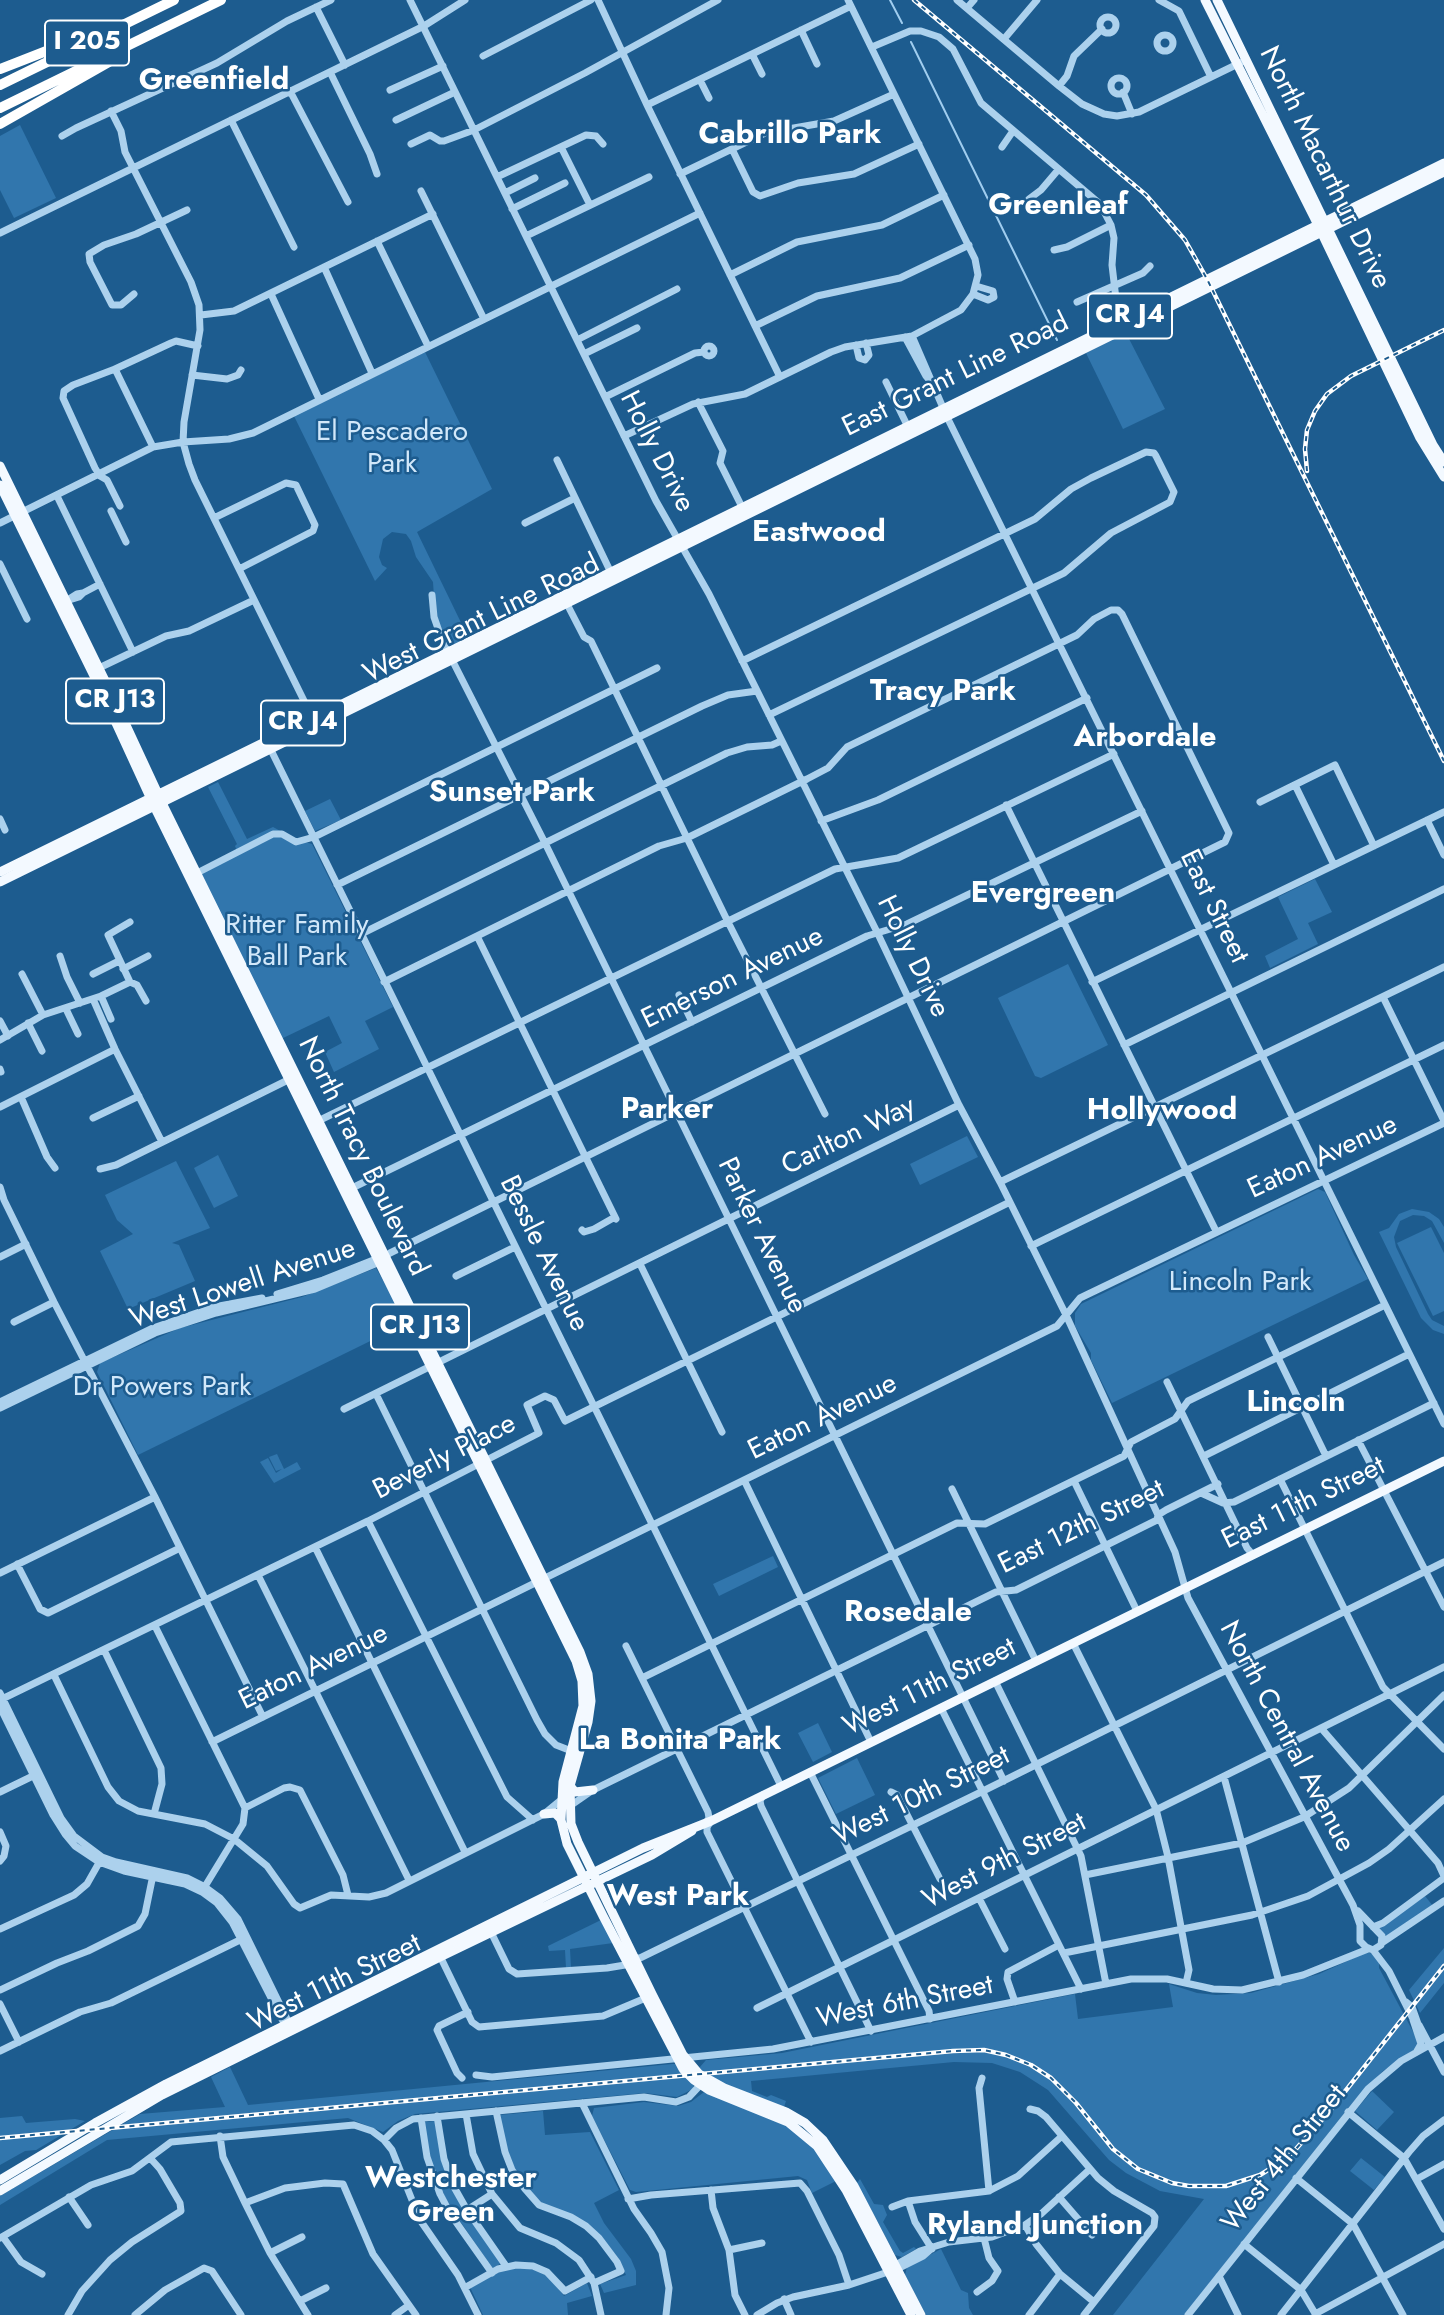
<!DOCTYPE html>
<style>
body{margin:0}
canvas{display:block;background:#1d5c8f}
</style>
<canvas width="1444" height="2315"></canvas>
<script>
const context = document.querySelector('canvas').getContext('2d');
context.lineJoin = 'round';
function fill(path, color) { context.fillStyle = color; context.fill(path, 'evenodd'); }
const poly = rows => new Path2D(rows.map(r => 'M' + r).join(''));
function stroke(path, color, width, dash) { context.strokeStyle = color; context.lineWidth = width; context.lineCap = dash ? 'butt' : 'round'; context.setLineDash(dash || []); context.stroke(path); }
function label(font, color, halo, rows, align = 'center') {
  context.font = font + ' Jost,sans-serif'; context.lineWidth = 5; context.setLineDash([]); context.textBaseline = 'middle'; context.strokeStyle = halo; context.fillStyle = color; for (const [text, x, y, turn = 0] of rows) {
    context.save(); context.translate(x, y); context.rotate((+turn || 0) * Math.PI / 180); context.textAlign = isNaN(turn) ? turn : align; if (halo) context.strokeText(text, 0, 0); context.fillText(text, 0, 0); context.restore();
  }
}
const green = poly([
 [20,125,56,198,14,218,0,190,0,136],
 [1126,333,1165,409,1123,429,1086,353],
 [425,352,492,489,417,532,468,637,452,645,446,643,435,611,433,582,416,557,411,541,406,534,392,532,383,539,379,557,382,565,387,568,375,581,294,416],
 [218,782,247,839,273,827,295,839,312,844,393,1007,365,1021,379,1049,334,1072,325,1052,342,1043,329,1016,281,1039,201,875,237,851,235,846,237,844,208,787],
 [330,799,341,820,315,831,305,811],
 [1315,879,1332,912,1308,923,1318,944,1270,968,1265,956,1298,939,1278,897],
 [1068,964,1108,1045,1041,1078,1035,1076,998,998],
 [967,1136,978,1157,920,1185,910,1164],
 [218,1155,238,1196,214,1208,194,1168],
 [176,1161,210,1228,172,1243,179,1245,195,1281,128,1309,100,1251,133,1234,117,1220,105,1195],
 [1318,1189,1325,1192,1354,1255,1368,1279,1112,1403,1091,1360,1091,1353,1075,1326,1075,1313,1081,1304],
 [1412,1209,1429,1212,1439,1219,1444,1227,1444,1243,1432,1221,1424,1216,1413,1215,1400,1221,1394,1237,1396,1247,1428,1314,1432,1320,1444,1326,1444,1334,1433,1330,1421,1318,1379,1232,1389,1228,1399,1214],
 [1431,1227,1444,1253,1444,1311,1433,1316,1397,1243],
 [376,1268,407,1323,138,1455,97,1372,100,1363,180,1328,302,1297],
 [277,1454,284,1469,297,1462,301,1469,274,1483,260,1462,268,1458,276,1473,282,1469,276,1471,269,1457],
 [773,1556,778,1567,719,1596,713,1584],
 [818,1723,832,1752,813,1762,798,1733],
 [857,1758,875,1795,836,1814,818,1778],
 [1425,1896,1433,1906,1386,1937,1379,1928],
 [601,1920,613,1943,570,1949,571,1968,566,1968,565,1950,549,1951,548,1946],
 [1444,1948,1444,1983,1420,2013,1409,1990],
 [1367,1952,1373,1954,1379,1962,1379,1968,1418,2041,1416,2049,1383,2071,1354,2101,1184,2315,1113,2315,1204,2199,1160,2191,1126,2173,1109,2160,1048,2090,1020,2072,992,2063,954,2062,751,2081,752,2091,767,2097,771,2095,786,2101,784,2107,720,2083,701,2071,700,2067,706,2060,782,2053,1075,1994,1078,2019,1173,2007,1169,1984,1197,1993,1216,1995,1251,1993,1319,1974],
 [672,2064,676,2064,694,2084,693,2089,677,2097,645,2093,415,2114,398,2121,383,2132,348,2118,107,2140,0,2205,0,2196,140,2114,225,2107,211,2077,230,2067,248,2105],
 [1372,2091,1394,2112,1377,2130,1355,2111],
 [704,2092,784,2123,816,2150,836,2181,812,2193,807,2180,798,2176,636,2192,630,2190,592,2116,594,2108,644,2102,678,2106,691,2102],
 [543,2111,545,2135,590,2132,619,2190,594,2203,604,2223,631,2259,636,2271,636,2285,604,2293,600,2284,626,2275,617,2257,601,2236,541,2203,524,2184,510,2160,499,2115],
 [22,2116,26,2123,75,2119,85,2121,36,2150,25,2151,0,2165,0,2118],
 [435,2121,438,2142,445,2171,501,2263,493,2269,447,2202,431,2163,424,2122],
 [1361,2158,1385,2177,1374,2190,1350,2171],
 [860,2179,874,2204,883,2205,887,2215,883,2222,900,2251,903,2253,914,2247,916,2249,902,2257,895,2255,857,2183],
 [941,2249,961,2290,968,2293,969,2308,973,2315,926,2315,905,2275,907,2267],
 [516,2267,536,2270,549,2277,564,2296,587,2283,592,2296,567,2303,568,2315,483,2315,470,2287,495,2273]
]);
const stream = poly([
 [890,0,902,23],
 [911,42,1057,340]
]);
const minor = poly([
 [410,0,656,501,709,594,878,934,959,1105,1000,1182,1066,1315,1175,1552,1188,1598,1353,1905,1360,1925,1360,1941,1366,1947,1373,1950,1389,1971,1413,2019,1419,2025,1444,2072],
 [598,0,647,105,780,377],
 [957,0,1059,86,1082,104,1104,114,1117,116,1139,112,1246,60],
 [1159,0,1179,11,1211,77],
 [316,7,345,65],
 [967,8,974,0],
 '1100 25a8 8 0 1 1 16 0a8 8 0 1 1-16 0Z',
 [801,30,817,64],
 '1157 43a8 8 0 1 1 16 0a8 8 0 1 1-16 0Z',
 [1004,39,1037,0],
 [872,47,910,31,921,31,939,37,953,49,981,103,1100,204,1111,225,1114,238,1112,265,1116,299,1128,324],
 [752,54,762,74],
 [483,56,591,0],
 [330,72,370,154,377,174],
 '1111 86a8 8 0 1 1 16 0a8 8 0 1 1-16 0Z',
 [700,80,709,98],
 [1059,86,1067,76,1074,56,1102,29],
 [390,90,443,66],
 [290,91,348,202],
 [1123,92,1132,114],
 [647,105,851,6],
 [111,111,121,131,125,152,191,282,199,305,200,330,184,422,183,442,189,464,195,480,314,721],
 [231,120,294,247],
 [396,120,455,92],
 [62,136,76,128,217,63,287,21,331,0],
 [411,144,430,135,440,141,444,141,474,130,585,73,718,0],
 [561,147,588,201],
 [1002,147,1013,131],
 [732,149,753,192,760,196,798,183,854,174,919,144],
 [680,174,765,133,834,121,894,94],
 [497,177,586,135,596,136,603,144],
 [421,191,484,319],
 [505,193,535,178],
 [1029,199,1041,190,1058,170],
 [512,209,565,183],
 [0,233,424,26,465,0],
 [526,236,649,177],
 [377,241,428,346],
 [1054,250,1067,247,1111,225],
 [324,267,372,373],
 [730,275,797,242,882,225,944,195],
 [134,294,121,305,112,305,90,262,89,254,104,245,136,234,187,210],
 [271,294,319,399],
 [973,294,988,300,994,297,993,291,976,286],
 [1077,302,1143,273,1150,266],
 [201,315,234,311,433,214],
 [755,326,817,296,900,278,969,245],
 [912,336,947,417,1444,1424],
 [905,337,926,376,931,382],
 [577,340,677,289],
 [856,345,859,358,865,360,869,355,866,343],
 '704 351a5 5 0 1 1 10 0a5 5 0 1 1-10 0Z',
 [584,354,637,328],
 [115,369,153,447],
 [192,375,227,379,238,375,241,370],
 [886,382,907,425],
 [605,397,695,353,704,352],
 [698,402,723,451,720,463,742,507],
 [624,436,693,404,745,394,831,352,845,347,912,336,961,310,973,294,978,275,975,259,848,0],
 [557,460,613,577],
 [57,496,133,652],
 [120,506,107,480,100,476,95,468,63,398,64,391,73,385,115,369,171,343,176,341,198,346],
 [111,511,126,542],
 [214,518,286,483,296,485,315,525,313,531,239,569],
 [0,523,153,447,183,442,229,439,253,433,700,213],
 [525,523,575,498],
 [0,564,27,619],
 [83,593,79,597,66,601,77,594,83,593],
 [83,593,100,584],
 [432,595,434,617,442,640,545,843,1004,1781],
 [567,604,584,637,591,641,727,920,825,1114],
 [742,661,1035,519,1071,489,1091,478,1146,452,1154,453,1156,456,1174,492,1170,502,1111,533,1064,573,769,715],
 [95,668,99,668,166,636,189,631,254,600],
 [268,744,781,1786],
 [1295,785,1334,865],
 [1260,802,1335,765,1374,846],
 [1006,805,1216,1231],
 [0,819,5,830],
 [1427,820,1444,855],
 [821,821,878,800,1087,698],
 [192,872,197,873,273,834,282,834,296,842,314,837,657,668],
 [337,885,702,706,728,695,757,691],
 [361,934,727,753,747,747,772,745,781,741],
 [477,936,616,1219],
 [60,956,67,977,80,1003],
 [123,969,148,956],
 [22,974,43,1015],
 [93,974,119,961],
 [130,982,108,935,130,922],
 [130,982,137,985,146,1001],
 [1092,982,1444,812],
 [679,995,692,1022],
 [101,996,111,1019],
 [1383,997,1444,1121],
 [93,999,115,1049,162,1142],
 [66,1009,78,1034],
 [0,1021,8,1036],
 [28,1023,42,1051],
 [0,1040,43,1015,101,996,130,982],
 [1124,1045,1444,889],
 [0,1069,1,1072],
 [21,1097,47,1157,55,1168],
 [0,1107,115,1049],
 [93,1118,139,1096],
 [316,1122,835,869,898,858,1114,754],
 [100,1169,116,1165,292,1078],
 [1000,1182,1444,967],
 [0,1187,4,1200,54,1302,155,1497,263,1717],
 [350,1189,867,936,907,924,1142,811],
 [582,1230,584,1232,594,1229,615,1217],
 [1031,1246,1444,1045],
 [0,1257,26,1244],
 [640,1264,722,1432],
 [456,1276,515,1247],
 [277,1294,323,1280,381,1257],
 [14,1322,54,1302],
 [1268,1337,1326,1456],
 [1167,1382,1247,1548,1253,1555],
 [376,1394,537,1720,545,1734,556,1745,574,1752],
 [0,1402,153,1328,214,1307,262,1298],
 [0,1408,155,1333,216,1313,315,1289,375,1264,390,1253,1225,842,1229,833,1122,614,1118,610,1111,610,1094,619,1077,635,847,747,828,768,807,779,687,838,659,846,384,982],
 [344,1409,959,1105],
 [1358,1440,1444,1607],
 [1204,1456,1409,1354],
 [1280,1479,1383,1687,1444,1749],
 [744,1480,871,1742],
 [1074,1481,1137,1611],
 [952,1489,1036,1661],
 [1201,1493,1223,1503,1234,1502,1434,1403],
 [368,1521,507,1797,533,1820],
 [315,1547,465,1852],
 [17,1564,40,1609,48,1613,180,1548],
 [0,1573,155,1497],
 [258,1575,409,1880],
 [155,1626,245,1808,243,1824,204,1888],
 [1073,1643,1156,1809,1168,1857,1189,1970,1186,1983],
 [626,1646,708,1812,709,1818,706,1823],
 [104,1650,161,1768,162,1784,154,1814],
 [54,1675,108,1787,119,1801,138,1811,205,1824,234,1839,267,1866,294,1904,300,1908,331,1895,369,1897,386,1893,544,1814,561,1800],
 [642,1678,957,1523,985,1524,1124,1456,1131,1442,1175,1419,1188,1401,1385,1305],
 [995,1681,1081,1856,1106,1984],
 [0,1693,61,1818,74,1836,102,1857,116,1862,187,1878,205,1887,220,1898,238,1919,290,2025],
 [0,1700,368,1521,539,1433,527,1405,545,1396,554,1400,565,1421,1010,1202],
 [0,1707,53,1815,65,1834,75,1846,99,1862,124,1871,185,1884,202,1892,217,1903,232,1922,287,2029],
 [941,1708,1081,1989],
 [1321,1728,1438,1863,1444,1876],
 [212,1742,1057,1326,1080,1298,1444,1123],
 [810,1772,929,2011,930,2019],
 [1224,1777,1279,1982],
 [0,1792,37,1774],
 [891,1792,897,1795,940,1879],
 [763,1795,760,1801,761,1806,871,2031],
 [570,1806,593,1790,996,1592,1016,1590,1157,1520,1158,1515,1166,1510,1218,1484],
 [245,1808,284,1788,290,1787,300,1790,343,1875,348,1895],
 [711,1821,707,1827,707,1832,811,2042],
 [0,1832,6,1846,4,1856,0,1861],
 [1085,1875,1242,1843,1304,1817,1349,1788,1444,1695],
 [979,1898,1005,1949],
 [1358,1911,1382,1936,1381,1945,1373,1950],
 [1373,1927,1383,1923,1444,1878],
 [489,1928,509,1969,517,1974,607,1968,631,1964],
 [0,1929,74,1895,87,1884,100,1861],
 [1383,1942,1444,1901],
 [1064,1953,1252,1915,1308,1896,1369,1863,1389,1849,1444,1799],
 [439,1954,472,2022,479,2027,603,2016,648,1997],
 [631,1958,640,1958,979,1793,1444,1562],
 [0,1990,57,1963,88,1951,138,1926,145,1914,153,1875],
 [1015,2002,1007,1979,1008,1972,1059,1945],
 [1406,2002,1412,2007,1418,2024],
 [0,2004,19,2042],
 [757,2008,1444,1667],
 [1413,2020,1421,2044,1417,2051],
 [0,2051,80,2012,111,2003,244,1938],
 [476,2075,492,2077,773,2049,1131,1979,1167,1979,1213,1989,1242,1990,1303,1975,1368,1949],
 [462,2078,457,2073,437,2030,439,2026,468,2012],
 [982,2078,979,2088,989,2191],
 [582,2103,634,2209,651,2233,662,2252,669,2288,666,2315],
 [1030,2109,1038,2111,1046,2117,1098,2178,1114,2191,1152,2213,1155,2217,1154,2226,1084,2315],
 [496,2111,505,2152,512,2170,525,2189,539,2205,571,2217,586,2226,599,2238,617,2262,621,2271,594,2283],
 [1348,2112,1404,2158,1444,2229],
 [466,2114,473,2154,492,2194,520,2228,556,2243,579,2260,594,2283,601,2315],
 [437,2116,444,2159,454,2187,467,2210,506,2266],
 [421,2118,427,2157,440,2194,451,2215,492,2273],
 [220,2136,223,2157,245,2203,270,2253,308,2315],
 [384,2140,396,2128,413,2119,644,2097,676,2102,689,2097,703,2082],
 [1296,2178,1353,2224,1403,2315],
 [1417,2179,1444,2164],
 [711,2190,713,2208,729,2250,735,2295,745,2315],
 [69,2197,88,2225],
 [1059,2197,1092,2235],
 [628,2199,651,2195,800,2183,807,2191,839,2255,849,2285],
 [908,2201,915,2222,932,2249],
 [245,2203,285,2188,325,2183,343,2184,373,2254,416,2315],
 [892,2207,908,2201,989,2191,1018,2176,1062,2136],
 [467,2210,492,2194],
 [1025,2225,1036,2244,1060,2274,1094,2302],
 [3,2237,21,2262,42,2274],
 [0,2238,91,2185,132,2171,171,2142,354,2125,372,2131,384,2140,392,2150,420,2220,458,2275,478,2315],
 [1244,2244,1301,2290,1316,2315],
 [729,2250,762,2243],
 [270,2253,302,2237],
 [892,2267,920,2251,949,2242,992,2237,1025,2225,1041,2214,1090,2169],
 [1219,2276,1238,2315],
 [466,2287,498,2269,516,2265,533,2266,547,2272,565,2291,591,2277],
 [977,2292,992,2281,998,2271,989,2258,984,2238],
 [784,2299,791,2315],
 [300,2301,326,2288],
 [1315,2314,1444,2244],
 [68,2315,82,2291,110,2260,132,2242,181,2211,180,2203,160,2169,151,2159],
 [135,2315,165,2290,204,2268,212,2271,241,2315],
 [395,2315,409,2305],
 [757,2315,777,2303,793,2297,849,2285,897,2269,923,2256,931,2249],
 [1029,2315,1060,2274],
 [1188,2315,1368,2089,1401,2061,1444,2037],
 [1281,2315,1409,2152,1423,2136,1444,2120]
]);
const major = poly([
 [1205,0,1314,217,1420,438,1444,477],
 [1217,0,1433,445,1444,462],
 [0,466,112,695,164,807,580,1652,588,1674,591,1701,588,1722,570,1786,571,1824,578,1842,652,1994,683,2055,699,2074,724,2088,786,2112,805,2123,823,2140,854,2186,921,2315],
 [0,485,100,688,157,812,576,1661,582,1681,583,1706,563,1782,561,1820,567,1844,603,1916,683,2069,694,2080,709,2090,788,2122,817,2146,846,2190,911,2315],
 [0,872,1444,163],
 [0,882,1444,172],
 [570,1786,575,1792,593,1790],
 [544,1814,555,1813,561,1819],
 [0,2180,95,2123,166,2084,643,1848,711,1821,1444,1461],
 [0,2191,162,2095,440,1957,652,1855,692,1831]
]);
const highway = poly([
 [0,69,95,32],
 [0,85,174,0],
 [0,108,221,0],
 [0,124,109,62]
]);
const rail = poly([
 [914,0,1146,195,1185,240,1207,279,1444,761],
 [1307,471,1305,449,1307,430,1315,411,1327,394,1351,376,1444,330],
 [0,2138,953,2051,984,2050,1006,2055,1031,2065,1051,2078,1076,2103,1113,2149,1138,2169,1172,2183,1189,2186,1226,2186,1260,2175,1284,2160,1295,2150,1328,2113,1444,1966]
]);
const shields = [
 [87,43,84],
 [1130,316,84],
 [115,701,98],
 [303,723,84],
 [420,1327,98]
];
const shieldNames = [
 ["I 205",87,43],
 ["CR J4",1130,316],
 ["CR J13",115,701],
 ["CR J4",303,723],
 ["CR J13",420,1327]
];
const streetNames = [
 ["North Macarthur Drive",1324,168,64],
 ["East Grant Line Road",956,376,-26],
 ["Holly Drive",656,452,63],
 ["West Grant Line Road",482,620,-26],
 ["East Street",1213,907,64],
 ["Holly Drive",912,957,64],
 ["Emerson Avenue",733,979,-26],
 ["Carlton Way",849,1137,-26],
 ["North Tracy Boulevard",362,1157,64],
 ["Eaton Avenue",1323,1158,-25],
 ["Parker Avenue",761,1236,64],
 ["Bessle Avenue",543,1254,64],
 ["West Lowell Avenue",243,1285,-18],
 ["Eaton Avenue",823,1418,-26],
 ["Beverly Place",445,1458,-27],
 ["East 11th Street",1304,1504,-26],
 ["East 12th Street",1082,1528,-26],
 ["Eaton Avenue",314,1668,-26],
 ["West 11th Street",930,1688,-26],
 ["North Central Avenue",1286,1737,62],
 ["West 10th Street",922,1797,-26],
 ["West 9th Street",1005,1862,-27],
 ["West 11th Street",335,1984,-26],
 ["West 6th Street",905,2003,-11],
 ["West 4th Street",1285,2159,-51]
];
const parkNames = [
 ["El Pescadero",392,433],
 ["Park",392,465],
 ["Ritter Family",297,926],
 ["Ball Park",297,958],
 ["Lincoln Park",1240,1283],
 ["Dr Powers Park",162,1388]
];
const neighbourhoodNames = [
 ["Greenfield",214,82],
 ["Cabrillo Park",790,136],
 ["Greenleaf",1058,207],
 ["Eastwood",819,534],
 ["Tracy Park",943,693],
 ["Arbordale",1145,739],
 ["Sunset Park",512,794],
 ["Evergreen",1043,895],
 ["Parker",667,1111],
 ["Hollywood",1162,1112],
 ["Lincoln",1296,1404],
 ["Rosedale",908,1614],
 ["La Bonita Park",680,1742],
 ["West Park",678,1898],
 ["Westchester",451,2180],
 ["Green",451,2214],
 ["Ryland Junction",1035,2227]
];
fill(green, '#3176ad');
stroke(stream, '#a0cdef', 2);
stroke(minor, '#acd1ed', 7);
stroke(major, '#f3f9ff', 9);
stroke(highway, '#fff', 10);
stroke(rail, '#fff', 4.5);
stroke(rail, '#1d5c8f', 2, [5]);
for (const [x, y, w] of shields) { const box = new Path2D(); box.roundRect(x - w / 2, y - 22.5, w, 45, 5); context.fillStyle = '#1d5c8f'; context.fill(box); stroke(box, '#fff', 2); }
label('bold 26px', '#fff', null, shieldNames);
label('28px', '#fff', '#1d5c8f', streetNames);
label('28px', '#d2e8fa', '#1d5c8f', parkNames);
label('bold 30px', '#fff', '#1d5c8f', neighbourhoodNames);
</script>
